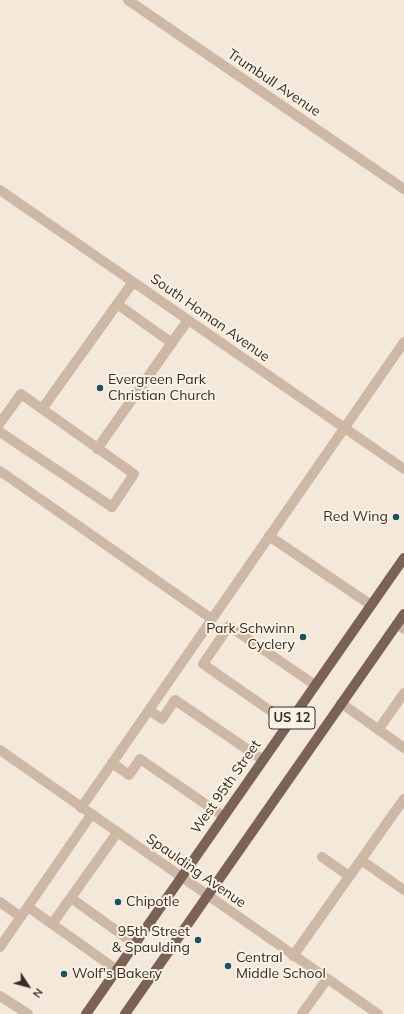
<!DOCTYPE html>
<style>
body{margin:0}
#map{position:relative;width:404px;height:1014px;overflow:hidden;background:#f3e8d9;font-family:Mulish,sans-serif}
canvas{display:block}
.north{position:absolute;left:8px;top:966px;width:40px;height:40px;-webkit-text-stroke:3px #faf2e5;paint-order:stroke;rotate:126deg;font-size:11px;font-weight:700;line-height:16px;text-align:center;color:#372c26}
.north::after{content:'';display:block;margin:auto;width:14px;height:18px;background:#372c26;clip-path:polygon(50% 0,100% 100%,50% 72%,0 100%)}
</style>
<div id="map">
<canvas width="404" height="1014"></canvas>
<div class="north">N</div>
</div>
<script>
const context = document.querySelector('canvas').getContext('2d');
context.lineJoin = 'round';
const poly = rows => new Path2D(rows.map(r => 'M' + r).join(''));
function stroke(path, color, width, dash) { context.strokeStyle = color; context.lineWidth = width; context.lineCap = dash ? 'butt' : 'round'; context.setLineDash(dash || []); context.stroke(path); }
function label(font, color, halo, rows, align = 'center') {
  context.font = font + ' Mulish,sans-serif'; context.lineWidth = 4; context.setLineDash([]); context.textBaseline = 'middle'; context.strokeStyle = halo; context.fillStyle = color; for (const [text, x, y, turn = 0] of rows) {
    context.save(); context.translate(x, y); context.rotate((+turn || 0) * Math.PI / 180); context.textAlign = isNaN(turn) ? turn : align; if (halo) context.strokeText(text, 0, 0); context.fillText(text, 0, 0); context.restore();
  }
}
const minor = poly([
 [128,0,404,189],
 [0,190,404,469],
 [117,304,172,343],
 [42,409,133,282],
 [0,423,21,394,134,474,112,507,0,432],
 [97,449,188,320],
 [0,471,212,619],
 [269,536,371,605],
 [397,624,404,629],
 [341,703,404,748],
 [149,710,162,719,175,700,263,760],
 [288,723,203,664,229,626,315,685],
 [378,730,404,693],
 [0,750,378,1014],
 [112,763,129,775,140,759,223,816],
 [81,808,404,342],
 [322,857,349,876],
 [361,860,404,890],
 [71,898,135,944],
 [0,902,21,917],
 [28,907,117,970],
 [52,924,117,833],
 [0,947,91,815],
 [293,956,404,799],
 [0,996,28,1014],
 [302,1014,327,979]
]);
const major = poly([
 [86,1014,404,558],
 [125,1014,404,614]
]);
const markers = [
 [100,388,4,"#19545b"],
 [396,517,4,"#19545b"],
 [303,637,4,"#19545b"],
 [118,902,4,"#19545b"],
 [198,940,4,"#19545b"],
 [228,966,4,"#19545b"],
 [64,974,4,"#19545b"]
];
const shields = [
 [292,718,46]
];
const shieldNames = [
 ["US 12",292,718]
];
const streetNames = [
 ["Trumbull Avenue",274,83,34],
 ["South Homan Avenue",210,318,35],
 ["West 95th Street",226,787,-55],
 ["Spaulding Avenue",196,871,35]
];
const poiNames = [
 ["Evergreen Park",108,380],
 ["Christian Church",108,396],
 ["Red Wing",388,517,"right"],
 ["Park Schwinn",295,629,"right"],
 ["Cyclery",295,645,"right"],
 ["Chipotle",126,902],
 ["95th Street",190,932,"right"],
 ["& Spaulding",190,948,"right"],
 ["Central",236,958],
 ["Middle School",236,974],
 ["Wolf's Bakery",72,974]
];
stroke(minor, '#ccb8a4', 10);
stroke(major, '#7a6356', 10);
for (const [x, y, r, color] of markers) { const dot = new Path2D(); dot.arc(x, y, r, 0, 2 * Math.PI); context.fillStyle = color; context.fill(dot); stroke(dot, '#faf2e5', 1.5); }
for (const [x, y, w] of shields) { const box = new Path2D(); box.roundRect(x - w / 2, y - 11, w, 22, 3); context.fillStyle = '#faf2e5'; context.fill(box); stroke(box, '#372c26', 1); }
label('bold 13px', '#372c26', null, shieldNames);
label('14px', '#372c26', '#faf2e5', streetNames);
label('14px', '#372c26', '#faf2e5', poiNames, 'left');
</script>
